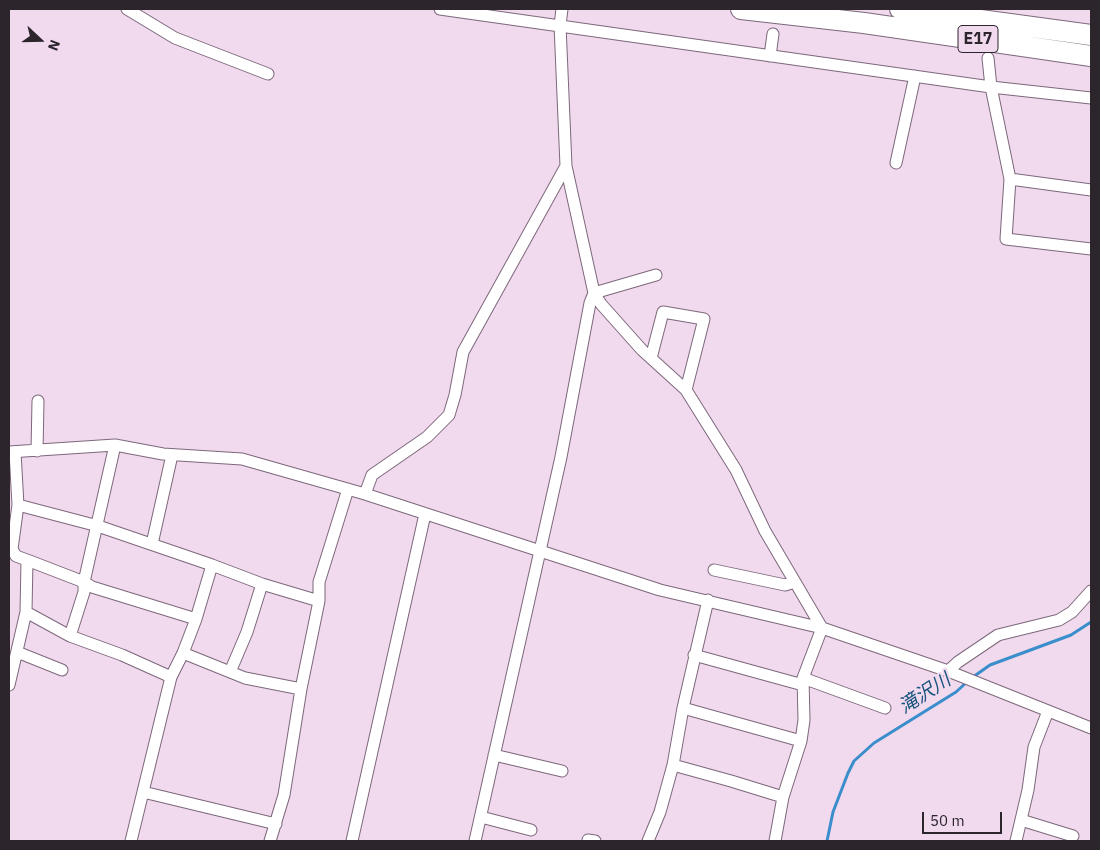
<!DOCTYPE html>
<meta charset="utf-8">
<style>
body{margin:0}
#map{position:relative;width:1100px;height:850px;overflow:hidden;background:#f1d9ee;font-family:"IBM Plex Sans",sans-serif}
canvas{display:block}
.frame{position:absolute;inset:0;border:10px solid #2d252c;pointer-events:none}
.north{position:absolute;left:15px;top:15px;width:50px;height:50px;-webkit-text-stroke:4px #f1d9ee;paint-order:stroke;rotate:111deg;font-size:14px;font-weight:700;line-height:20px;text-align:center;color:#2d252c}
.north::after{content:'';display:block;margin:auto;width:18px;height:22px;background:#2d252c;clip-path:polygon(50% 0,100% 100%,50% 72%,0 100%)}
.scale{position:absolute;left:922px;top:812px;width:80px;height:22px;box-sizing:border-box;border:2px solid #2d252c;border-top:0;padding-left:6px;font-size:15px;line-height:18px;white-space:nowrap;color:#2d252c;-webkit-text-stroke:4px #f1d9ee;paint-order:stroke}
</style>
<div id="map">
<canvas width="1100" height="850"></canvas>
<div class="frame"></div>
<div class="north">N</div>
<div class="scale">50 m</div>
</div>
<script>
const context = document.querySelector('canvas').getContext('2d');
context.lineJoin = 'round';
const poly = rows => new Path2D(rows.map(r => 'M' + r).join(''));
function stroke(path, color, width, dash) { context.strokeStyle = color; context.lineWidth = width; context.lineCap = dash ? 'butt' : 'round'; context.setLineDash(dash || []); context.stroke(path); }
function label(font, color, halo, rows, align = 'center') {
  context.font = font + ' "IBM Plex Sans","Noto Sans JP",sans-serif'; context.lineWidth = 4; context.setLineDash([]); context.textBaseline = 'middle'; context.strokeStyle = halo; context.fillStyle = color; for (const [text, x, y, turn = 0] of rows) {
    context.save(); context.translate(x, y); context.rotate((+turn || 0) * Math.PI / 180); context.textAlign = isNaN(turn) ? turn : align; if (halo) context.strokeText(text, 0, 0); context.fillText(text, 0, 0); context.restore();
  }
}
const stream = poly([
 [973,677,990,665,1071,635,1091,622],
 [827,841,833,812,848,773,854,761,874,743,956,692,968,681]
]);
const minor = poly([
 [127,9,175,38,268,74],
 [440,9,991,87,1091,98],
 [562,9,560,25,566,166,594,293,601,304,642,350,686,390,736,470,765,531,822,628,803,678,804,720,801,741,783,797,775,841],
 [770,56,773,34],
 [988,58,991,87,1010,179,1006,239,1091,249],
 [896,163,915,76],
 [1010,179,1091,190],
 [651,358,663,312,704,319,686,390],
 [37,451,38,401],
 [9,452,115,445,163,454,242,459,365,494,660,590,822,628,948,671,1091,728],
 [365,494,372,475,427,437,449,415,455,395,463,352,566,166],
 [18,505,98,526,212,565,262,584,319,601],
 [152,544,172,455],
 [27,560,84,582,92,587,196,619],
 [714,570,785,585,795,582],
 [26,612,70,636,122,655,171,677],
 [70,636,84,592,84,582,115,445],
 [17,652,62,670],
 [183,653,245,678,301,689],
 [694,655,803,685],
 [948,671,958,662,998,635,1059,620,1072,612,1091,591],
 [230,672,247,632,262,584],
 [803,678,885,708],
 [9,685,26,612,27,560,16,556,12,549,18,505,15,452],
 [683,708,801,741],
 [494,755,562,771],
 [673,765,731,781,783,797],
 [143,792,276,824],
 [481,817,531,830],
 [1021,820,1073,836],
 [588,840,595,841],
 [131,841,171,677,183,653,196,619,212,565],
 [270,841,284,795,301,689,319,601,319,582,348,489],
 [352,841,425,514],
 [475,841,561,457,590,303,594,293,656,275],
 [648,841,660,812,673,765,683,708,708,600],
 [1016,841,1028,790,1034,747,1048,711]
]);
const motorway = poly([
 [741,9,864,23,1091,56],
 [900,9,1091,35]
]);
const shields = [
 [978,39,40]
];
const shieldNames = [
 ["E17",978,39]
];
const waterNames = [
 ["滝沢川",925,694,-33]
];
stroke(stream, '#3a8ecc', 3);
stroke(minor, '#7d687b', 13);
stroke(motorway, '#7d687b', 22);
stroke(minor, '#fff', 11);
stroke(motorway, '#fff', 20);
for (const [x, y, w] of shields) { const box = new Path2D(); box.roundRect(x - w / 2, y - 13.5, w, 27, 4); context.fillStyle = '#f1d9ee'; context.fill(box); stroke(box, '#2d252c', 1); }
label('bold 16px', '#2d252c', null, shieldNames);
label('italic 19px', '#18547e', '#f1d9ee', waterNames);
</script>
